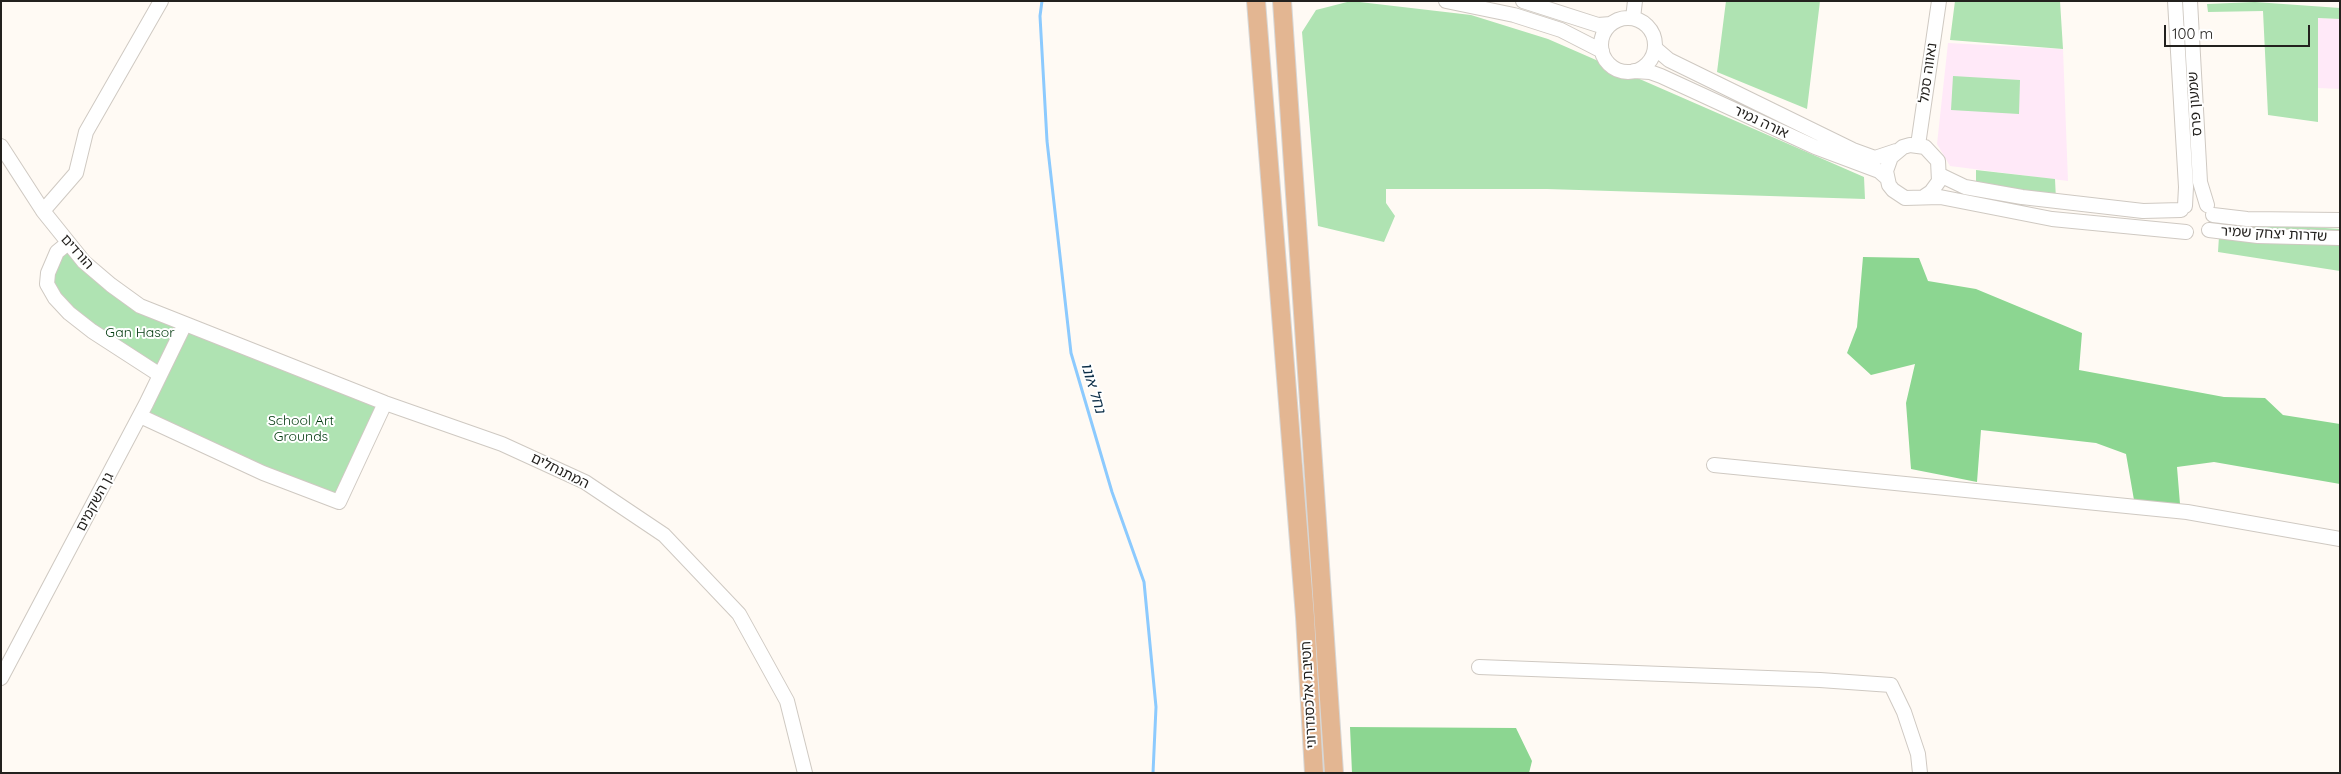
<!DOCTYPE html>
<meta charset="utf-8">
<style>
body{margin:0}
#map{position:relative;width:2341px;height:774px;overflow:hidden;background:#fffaf4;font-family:Quicksand,sans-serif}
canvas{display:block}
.frame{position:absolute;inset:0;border:2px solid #23211e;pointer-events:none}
.scale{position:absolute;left:2164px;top:25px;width:146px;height:22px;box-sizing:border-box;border:2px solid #23211e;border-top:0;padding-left:6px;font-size:15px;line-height:18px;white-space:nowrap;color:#23211e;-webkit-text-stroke:4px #fff;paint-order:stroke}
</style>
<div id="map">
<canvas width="2341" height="774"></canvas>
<div class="frame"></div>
<div class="scale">100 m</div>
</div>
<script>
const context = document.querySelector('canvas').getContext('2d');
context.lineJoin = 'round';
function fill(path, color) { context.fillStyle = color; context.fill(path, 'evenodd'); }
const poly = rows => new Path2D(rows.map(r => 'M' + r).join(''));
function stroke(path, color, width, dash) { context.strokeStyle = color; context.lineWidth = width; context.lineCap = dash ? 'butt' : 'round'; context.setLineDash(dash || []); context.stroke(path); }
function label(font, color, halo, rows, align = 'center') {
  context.font = font + ' Quicksand,"Noto Sans Hebrew",sans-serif'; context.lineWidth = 4; context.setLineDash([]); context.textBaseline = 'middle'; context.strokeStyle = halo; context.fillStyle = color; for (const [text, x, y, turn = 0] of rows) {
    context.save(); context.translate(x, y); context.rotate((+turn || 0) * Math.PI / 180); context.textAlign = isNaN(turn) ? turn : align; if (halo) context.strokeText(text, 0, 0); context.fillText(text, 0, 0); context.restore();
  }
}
const education = poly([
 [2318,18,2340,19,2340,89,2318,88],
 [1948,43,2063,49,2068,181,1950,166,1937,144]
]);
const green = poly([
 [1351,1,1471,15,1548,39,1864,177,1865,199,1547,189,1386,189,1386,203,1395,216,1384,242,1318,226,1302,32,1316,10],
 [1726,1,1820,1,1807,109,1717,72],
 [1955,1,2060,1,2063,49,1950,40],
 [2255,2,2340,8,2340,19,2318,18,2318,122,2268,115,2263,11,2208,12,2207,4],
 [1953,76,2020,80,2019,114,1951,110],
 [1976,170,2055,179,2056,200,1976,189],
 [2220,221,2340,229,2340,271,2218,252],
 [68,243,84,262,176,326,157,371,69,313,48,273],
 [187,328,385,403,339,502,144,414]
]);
const forest = poly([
 [1863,257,1919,258,1928,281,1976,289,2082,333,2079,370,2224,397,2265,398,2283,415,2340,424,2340,484,2214,462,2177,467,2180,504,2134,500,2126,454,2096,443,1981,430,1977,482,1911,469,1906,403,1915,364,1871,375,1847,353,1857,327],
 [1350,727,1516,728,1532,761,1529,773,1352,773]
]);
const stream = poly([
 [1042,1,1040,16,1047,141,1071,353,1112,492,1144,582,1156,707,1153,773]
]);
const minor = poly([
 [1446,1,1514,15,1561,30,1602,51],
 [1523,1,1598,25,1611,24],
 [2175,1,2186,187,2185,206],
 [2190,1,2200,182,2207,205],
 [1633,18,1635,1],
 '1601 45a27 27 0 1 1 54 0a27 27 0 1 1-54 0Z',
 [1655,48,1669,60,1853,150,1875,158,1896,151],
 [1634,71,1650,72,1661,76,1815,147,1879,171,1887,178],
 [1918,145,1939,1],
 [1,146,43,211,84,262,111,285,140,306,385,403,502,444,585,482,664,535,739,614,787,701,805,773],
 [1940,175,1965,187,2022,197,2143,211,2181,210],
 [1925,196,1931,192,1939,181,1938,161,1925,147,1910,145,1903,147,1891,157,1886,171,1889,185,1893,190,1905,198,1940,197,2052,219,2186,232],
 [43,211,76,173,86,132,161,1],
 [2213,215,2247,219,2340,220],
 [2209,230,2258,236,2340,238],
 [68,243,57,252,48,273,47,284,55,298,69,313,92,331,160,375],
 [140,416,263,473,339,502,385,403],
 [1714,465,2187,512,2340,539],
 [1479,667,1820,680,1891,685,1904,712,1918,754,1920,773],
 [1,678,146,404,185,324]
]);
const major = poly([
 [1256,1,1305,617,1314,773],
 [1282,1,1334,773]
]);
const streetNames = [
 ["נאווה סמל",1928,73,-82],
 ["שמעון פרס",2195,104,-94],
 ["אורה נמיר",1761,122,25],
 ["שדרות יצחק שמיר",2274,234,3],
 ["הורדים",77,252,48],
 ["המתנחלים",560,471,26],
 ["גן השקמים",95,502,-62],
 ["חטיבת אלכסנדרוני",1309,695,-93]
];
const parkNames = [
 ["Gan Hasor",140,333],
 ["School Art",301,421],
 ["Grounds",301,437]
];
const waterNames = [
 ["נחל אונו",1093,388,73]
];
fill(education, '#ffe9f8');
fill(green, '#afe3b2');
fill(forest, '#8cd691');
stroke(stream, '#8ccafe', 3);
stroke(minor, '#cfc9c2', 16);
stroke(major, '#d7d7d6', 20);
stroke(minor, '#fff', 14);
stroke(major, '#e3b692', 18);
label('14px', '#23211e', '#fff', streetNames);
label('14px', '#01390d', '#fff', parkNames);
label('italic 15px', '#0d2f48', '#fff', waterNames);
</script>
